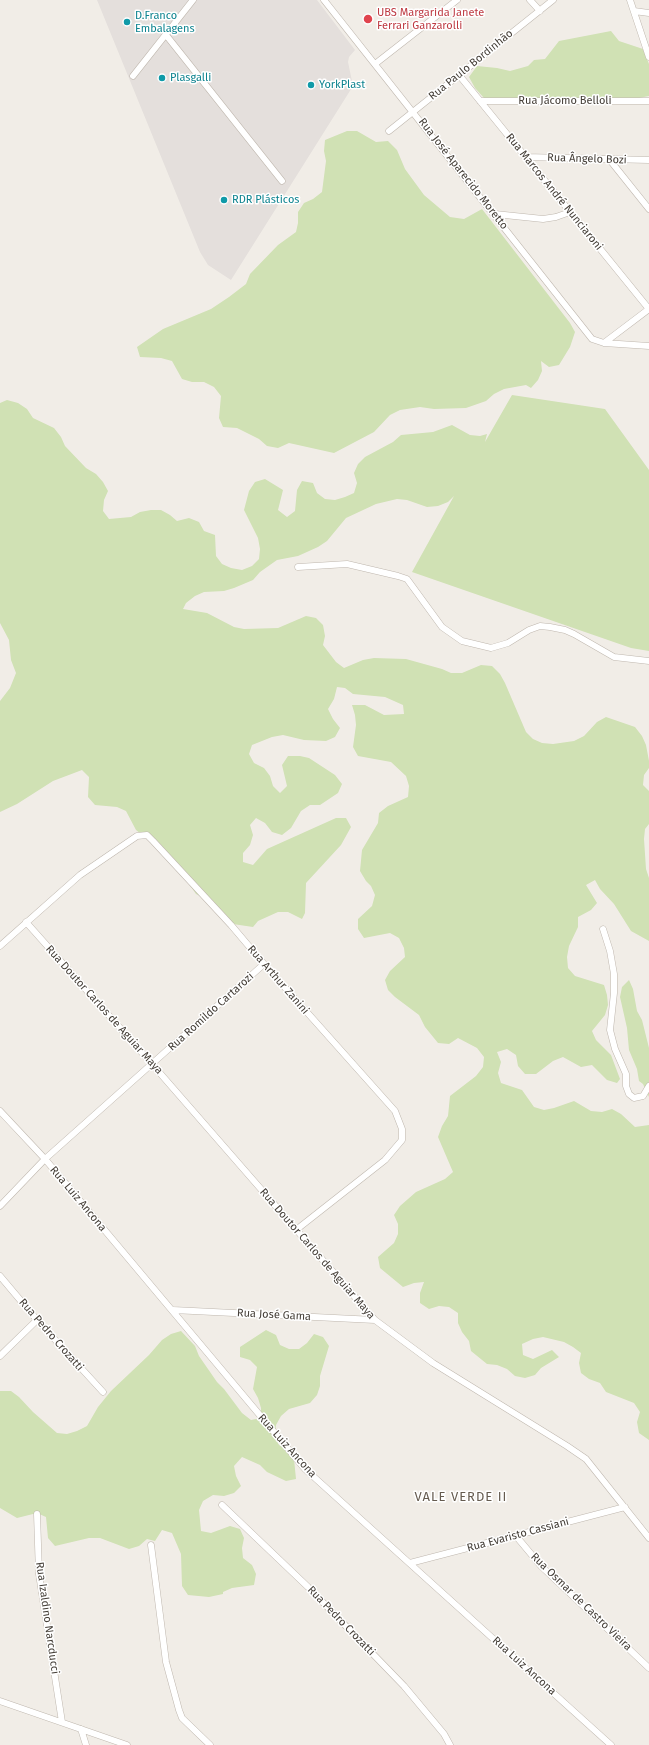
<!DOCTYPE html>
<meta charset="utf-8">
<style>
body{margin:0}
canvas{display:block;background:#f1ede7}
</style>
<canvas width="649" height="1745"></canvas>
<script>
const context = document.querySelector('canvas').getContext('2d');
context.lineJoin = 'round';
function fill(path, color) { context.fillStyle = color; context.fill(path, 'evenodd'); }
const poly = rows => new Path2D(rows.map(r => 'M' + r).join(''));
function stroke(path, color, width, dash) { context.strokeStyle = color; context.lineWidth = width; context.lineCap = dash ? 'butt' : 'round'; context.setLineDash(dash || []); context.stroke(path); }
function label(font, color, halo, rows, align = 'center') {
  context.font = font + ' "Fira Sans",sans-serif'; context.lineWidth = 3; context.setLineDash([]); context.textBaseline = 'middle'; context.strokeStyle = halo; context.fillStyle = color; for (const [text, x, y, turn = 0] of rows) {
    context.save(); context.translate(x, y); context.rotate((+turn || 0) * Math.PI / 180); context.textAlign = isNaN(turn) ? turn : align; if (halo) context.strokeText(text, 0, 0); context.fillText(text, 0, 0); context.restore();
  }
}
const industrial = poly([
 [97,0,317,0,355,50,349,57,348,62,353,86,231,280,208,265,200,252]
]);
const green = poly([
 [611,31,619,41,643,49,649,64,649,96,634,99,484,98,475,88,469,77,477,66,497,68,510,71,528,66,534,60,545,59,559,41],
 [347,131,357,131,376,142,388,141,397,150,405,169,424,195,450,217,464,219,482,209,570,323,575,332,570,347,559,365,549,367,541,361,542,371,538,380,531,388,526,385,504,389,494,394,486,401,466,408,434,409,420,407,400,410,390,415,374,432,334,453,289,443,278,448,267,446,259,439,237,428,223,427,219,418,221,396,214,387,204,382,192,382,182,379,172,361,161,358,140,357,137,347,163,329,211,309,229,297,246,284,250,274,278,245,296,232,298,223,298,212,304,203,313,199,322,192,326,161,324,151,325,140],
 [512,395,605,409,649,470,649,651,631,648,412,572,454,496,448,502,438,506,427,507,407,500,397,499,376,504,346,518,327,541,318,547,298,556,277,560,260,572,253,580,234,588,224,591,204,592,195,596,186,603,183,609,207,613,234,627,244,629,278,628,306,616,316,618,323,625,325,636,323,645,336,662,344,668,363,660,374,658,406,659,442,669,451,673,462,673,481,665,492,666,500,674,505,683,526,732,533,739,542,743,553,744,574,741,584,736,597,722,606,717,635,727,642,736,646,745,649,761,649,768,644,775,643,785,649,791,649,824,645,829,644,839,646,869,649,878,649,941,631,931,614,904,600,889,595,880,586,885,597,903,591,910,578,917,578,927,569,946,567,957,568,968,575,976,604,985,607,995,608,1005,605,1015,592,1031,596,1040,611,1055,620,1079,617,1083,607,1080,592,1065,581,1067,563,1057,553,1061,536,1074,525,1074,518,1066,516,1055,507,1049,497,1052,501,1062,498,1073,501,1083,522,1090,534,1107,544,1110,554,1108,574,1101,591,1111,602,1112,612,1109,621,1114,635,1127,649,1125,649,1440,639,1433,637,1422,640,1412,634,1403,606,1392,600,1383,589,1379,581,1373,579,1363,581,1353,573,1347,564,1342,543,1337,533,1339,522,1344,523,1355,533,1359,552,1350,559,1357,541,1368,535,1375,525,1378,515,1376,507,1369,497,1365,487,1364,471,1351,469,1341,462,1332,458,1323,458,1313,449,1307,439,1306,429,1309,420,1303,420,1293,424,1282,414,1283,403,1287,380,1268,378,1257,394,1243,398,1234,398,1224,394,1215,400,1206,416,1192,445,1179,453,1172,438,1137,442,1126,448,1116,450,1096,476,1076,483,1067,484,1057,477,1048,458,1038,449,1044,438,1043,425,1027,419,1015,395,997,388,990,385,980,390,971,405,957,404,948,399,938,390,933,364,938,358,929,358,919,372,906,375,895,371,886,366,881,360,871,362,850,378,823,379,813,388,806,408,797,409,786,406,776,391,762,358,756,353,747,356,725,355,715,352,705,365,705,384,715,404,714,403,705,385,697,353,694,345,688,337,687,334,699,328,709,333,719,340,728,335,737,326,741,304,740,283,735,272,737,252,745,249,754,254,763,264,768,270,776,273,786,280,793,287,786,282,765,288,756,300,756,309,758,335,775,342,784,338,793,320,805,310,805,301,811,291,828,282,835,272,832,265,823,256,818,250,825,253,835,250,845,243,853,243,862,253,865,267,849,336,818,346,818,351,827,341,845,306,883,305,913,302,919,288,912,278,912,258,921,253,927,226,923,206,899,196,894,189,884,180,865,136,830,126,811,117,807,95,805,88,797,89,777,82,770,53,781,17,804,0,812,0,701,10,688,16,673,11,660,9,640,0,623,0,403,7,400,18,403,27,409,33,418,54,428,61,437,65,446,86,468,96,474,103,482,108,491,104,500,103,511,109,519,131,517,140,512,151,510,161,510,170,515,177,521,189,518,199,522,204,531,215,535,216,556,222,564,231,568,242,570,252,566,259,559,260,549,258,538,244,510,249,491,255,482,265,479,283,490,278,510,287,517,295,511,297,490,302,481,313,483,317,493,325,499,335,500,345,497,354,493,357,483,354,473,358,464,365,457,393,442,401,435,433,432,452,425,470,435,480,436,487,434,485,442],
 [629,980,633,989,637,1011,642,1020,649,1048,649,1097,643,1084,639,1081,637,1069,629,1050,627,1028,620,997,622,987],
 [266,1330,276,1335,280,1345,289,1349,299,1349,307,1343,314,1334,323,1337,329,1346,320,1376,320,1386,317,1395,310,1403,289,1409,281,1416,276,1425,275,1436,279,1445,289,1450,294,1459,296,1479,286,1481,267,1472,260,1465,242,1457,234,1466,236,1476,241,1486,234,1493,224,1496,213,1495,203,1501,199,1510,201,1531,211,1533,230,1526,240,1529,244,1538,242,1548,243,1558,252,1565,256,1574,254,1585,232,1588,223,1592,223,1594,209,1597,188,1595,182,1586,181,1554,172,1533,162,1530,155,1541,147,1539,139,1546,129,1549,100,1538,89,1538,55,1546,48,1538,46,1517,37,1513,17,1518,0,1508,0,1391,11,1391,19,1397,33,1412,57,1433,67,1434,77,1431,87,1426,98,1407,111,1391,149,1355,162,1340,171,1334,181,1331,195,1346,199,1356,217,1382,224,1389,242,1413,251,1420,261,1418,261,1408,258,1398,253,1389,257,1367,250,1360,240,1357,240,1347]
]);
const street = poly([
 [324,0,592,339,604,343,649,346],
 [530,0,540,11],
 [630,0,649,57],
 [634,11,649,13],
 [166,35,282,181],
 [375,64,457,0],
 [459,75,649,309],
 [133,76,193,0],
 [480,101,649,101],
 [389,131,553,0],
 [525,157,649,160],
 [609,159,649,209],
 [495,214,543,219,556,217,570,212],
 [604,343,649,309],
 [298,567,347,564,398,576,407,579,442,627,462,641,491,648,508,643,529,630,540,626,550,627,565,630,574,634,614,657,649,661],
 [26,922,152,1064,375,1320,433,1363,567,1446,586,1459,649,1538],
 [603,929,610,951,614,974,614,993,610,1030,615,1049,626,1074,626,1086,629,1094,634,1098,643,1096,649,1086],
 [0,946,80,875,137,836,147,835,153,841,231,925,264,964,395,1111,402,1129,402,1140,385,1160,296,1230],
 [0,1111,45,1159,305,1469,611,1745],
 [0,1206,45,1159,264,964],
 [0,1276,37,1320,103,1392],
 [173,1310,375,1320],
 [0,1356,37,1320],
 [222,1505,308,1587,404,1686,444,1734,450,1745],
 [37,1514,39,1574,62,1722],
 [516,1536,541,1566,649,1668],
 [151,1545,166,1662,179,1710,182,1718,210,1745],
 [410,1563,625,1507],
 [0,1701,127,1745],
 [81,1729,86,1745]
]);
const markers = [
 [368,19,5,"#e0444e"],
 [127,22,4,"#0f9aa8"],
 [162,78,4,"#0f9aa8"],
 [311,85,4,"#0f9aa8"],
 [224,200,4,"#0f9aa8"]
];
const healthNames = [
 ["UBS Margarida Janete",377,13],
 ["Ferrari Ganzarolli",377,26]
];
const cultureNames = [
 ["D.Franco",135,16],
 ["Embalagens",135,29],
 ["Plasgalli",170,78],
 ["YorkPlast",319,85],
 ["RDR Plásticos",232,200]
];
const streetNames = [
 ["Rua Paulo Bordinhão",471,65,-39],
 ["Rua Jácomo Belloli",565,101],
 ["Rua Ângelo Bozi",587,159,2],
 ["Rua José Aparecido Moretto",463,174,52],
 ["Rua Marcos André Nunciaroni",554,192,51],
 ["Rua Arthur Zanini",278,980,49],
 ["Rua Doutor Carlos de Aguiar Maya",104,1010,48],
 ["Rua Romildo Cartarozi",211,1012,-42],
 ["Rua Luiz Ancona",78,1199,50],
 ["Rua Doutor Carlos de Aguiar Maya",317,1254,49],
 ["Rua José Gama",274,1315,3],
 ["Rua Pedro Crozatti",51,1335,49],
 ["Rua Luiz Ancona",287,1446,48],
 ["Rua Evaristo Cassiani",518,1535,-15],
 ["Rua Osmar de Castro Vieira",581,1602,44],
 ["Rua Izaldino Narcducci",47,1618,82],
 ["Rua Pedro Crozatti",341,1621,46],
 ["Rua Luiz Ancona",524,1666,42]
];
const quarterNames = [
 ["VALE VERDE II",461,1497]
];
fill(industrial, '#e4dfdc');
fill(green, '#d0e1b4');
stroke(street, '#bfb7ae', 7);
stroke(street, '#fff', 6);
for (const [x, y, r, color] of markers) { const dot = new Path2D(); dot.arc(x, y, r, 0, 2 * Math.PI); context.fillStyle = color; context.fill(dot); stroke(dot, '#fff', 1.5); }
label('11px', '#be3a42', '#fff', healthNames, 'left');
label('11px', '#0d838f', '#fff', cultureNames, 'left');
label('11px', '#443e37', '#fff', streetNames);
context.letterSpacing = '1px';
label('13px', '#655b4f', '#fff', quarterNames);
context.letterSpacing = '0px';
</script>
